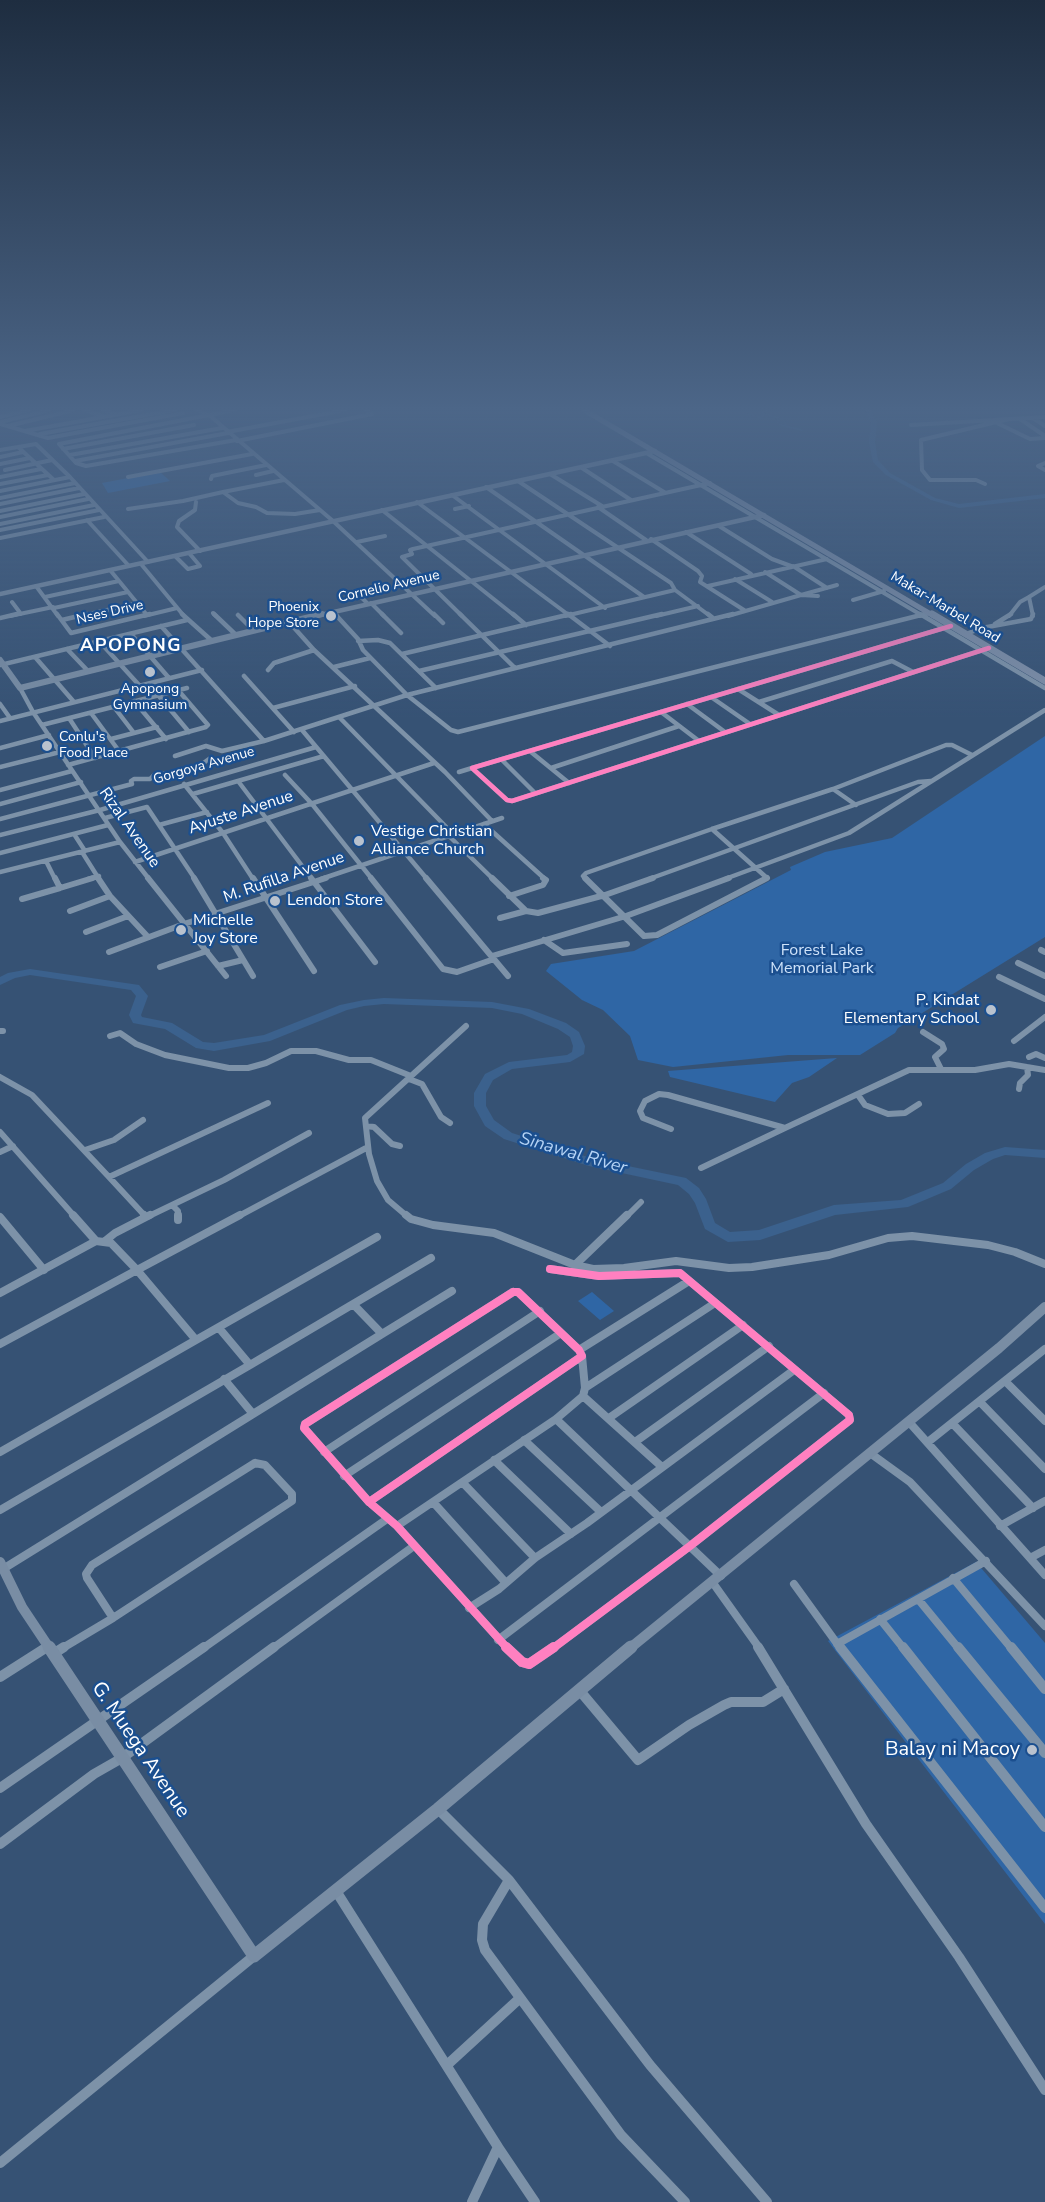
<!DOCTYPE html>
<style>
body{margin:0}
canvas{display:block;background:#365274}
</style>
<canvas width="1045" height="2202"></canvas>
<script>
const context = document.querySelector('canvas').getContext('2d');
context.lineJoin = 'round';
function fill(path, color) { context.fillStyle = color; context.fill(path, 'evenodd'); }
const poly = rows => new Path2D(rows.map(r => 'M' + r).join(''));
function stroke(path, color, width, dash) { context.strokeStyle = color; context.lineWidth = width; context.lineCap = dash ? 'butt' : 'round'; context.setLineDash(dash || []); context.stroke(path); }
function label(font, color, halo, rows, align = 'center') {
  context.font = font + ' "Nunito Sans",sans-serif'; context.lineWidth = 5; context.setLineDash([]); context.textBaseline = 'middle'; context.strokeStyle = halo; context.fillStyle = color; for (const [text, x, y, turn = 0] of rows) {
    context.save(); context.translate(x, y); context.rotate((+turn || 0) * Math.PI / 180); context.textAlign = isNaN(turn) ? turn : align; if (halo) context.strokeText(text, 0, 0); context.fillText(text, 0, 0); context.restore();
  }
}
const green = poly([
 [160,472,170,481,108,493,102,483],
 [1045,736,1045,937,898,1028,895,1033,860,1055,788,1055,673,1067,638,1060,630,1036,603,1010,582,1000,546,971,551,964,634,951,791,870,790,867,825,852,892,838],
 [837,1058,809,1077,792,1083,775,1102,670,1077,668,1071],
 [592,1292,614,1311,600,1320,578,1301],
 [976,1562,1045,1643,1045,1924,828,1641]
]);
const stream = poly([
 [747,414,760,417,766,414,778,418,777,422,781,425,802,430],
 [765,414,762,413,768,410],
 [784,420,786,426]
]);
const river = poly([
 [865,410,871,410,877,422,875,442,878,460,890,473,935,498,959,504,1045,494,1045,498,959,508,931,500,886,475,873,462,869,442,871,422,865,410],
 [30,969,139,985,148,996,141,1015,142,1017,172,1023,203,1042,214,1043,264,1035,340,1005,364,1000,384,998,492,1002,529,1009,566,1023,579,1032,585,1046,584,1054,570,1062,512,1069,493,1080,486,1093,486,1106,494,1120,512,1133,594,1159,686,1178,699,1188,706,1199,715,1223,730,1232,759,1230,834,1205,901,1200,943,1183,966,1164,985,1153,1005,1147,1045,1150,1045,1158,1005,1155,993,1159,974,1170,951,1189,908,1207,835,1215,760,1240,728,1242,705,1229,695,1203,689,1194,678,1185,589,1166,504,1139,485,1126,474,1106,474,1093,485,1074,509,1062,567,1055,572,1052,573,1046,570,1037,558,1029,522,1014,492,1008,384,1004,364,1006,347,1010,270,1041,214,1051,196,1048,165,1029,133,1023,129,1015,136,996,131,990,30,975,15,978,0,985,0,977,8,973,30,969]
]);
const streetFar4 = poly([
 [84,410,103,416],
 [103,410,116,414],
 [196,410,209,415,333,521,435,616],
 [208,415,235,410],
 [209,415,59,444,76,463,86,466,236,440],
 [0,417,29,410],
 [1033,418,1045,426],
 [1020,419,1045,436],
 [0,422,50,410],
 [997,423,1030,439,1045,438],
 [0,424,48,438,183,413],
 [911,425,1045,417],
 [8,426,74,410],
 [25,431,142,410],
 [227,432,345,410],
 [40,434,175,410],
 [237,441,372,414,366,410],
 [18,447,54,480],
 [63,449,194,425],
 [0,450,36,444,70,477,148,562],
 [648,454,923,616],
 [70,455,222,428],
 [0,457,23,452],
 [75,461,228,433],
 [613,461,664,492],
 [1045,463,1038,466,1045,470],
 [0,464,30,458],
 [582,468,631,500],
 [5,470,52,460],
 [550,474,602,506],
 [256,475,273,471],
 [0,477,41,469],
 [128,477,252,454],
 [211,479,212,476,266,465],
 [518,481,671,583,675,590,710,616],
 [0,484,48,475],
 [985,484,976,480,930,480,922,470,921,440,1009,419],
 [486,487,644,597],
 [0,491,70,477],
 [223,492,284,480],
 [452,495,605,608],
 [0,498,75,483],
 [196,502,195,510,179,521,177,527,200,551],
 [417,502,570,616],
 [0,504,79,488],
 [598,507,646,540],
 [128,509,183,501,223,492,238,503,256,507,267,513,295,514,320,510],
 [455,509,469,506],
 [382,510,515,616],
 [0,511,84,494],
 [0,517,88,499],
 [87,520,129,566],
 [0,524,94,505],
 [719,526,772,559,791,566],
 [0,530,99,510],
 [686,532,751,574],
 [0,538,104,517],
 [651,539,698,571,702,576,700,582,744,610],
 [357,542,385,536],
 [175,556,188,569,200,566,189,553],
 [141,564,184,616],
 [793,566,827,588],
 [110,570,147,615],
 [765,572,801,595,837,585],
 [735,579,772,602],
 [36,586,58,616],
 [708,586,827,559],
 [45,597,119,581],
 [353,598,360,596,368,604],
 [853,600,884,591],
 [12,602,21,614],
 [371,603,384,616],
 [54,608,128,592],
 [333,612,337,616],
 [213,613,216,616],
 [10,616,53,607],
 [80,616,138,603],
 [144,616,177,608],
 [462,616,402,557,412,554,410,550,413,549,710,483],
 [565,616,675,590],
 [656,616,698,606],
 [728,616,801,595,818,596],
 [919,616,930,613],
 [1009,616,1020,602,1029,597],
 [1033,616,1029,597,1045,587]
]);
const streetFar3 = poly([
 [57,614,71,633,150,614],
 [182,614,211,640],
 [214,614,235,634],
 [335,614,358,639,363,650,407,695,451,730,458,732,925,614],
 [382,614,401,633],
 [434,614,443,623],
 [460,614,515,668],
 [513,614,526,625],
 [568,614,610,646],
 [708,614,713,618],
 [920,614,1045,688],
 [238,615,253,630],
 [0,618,17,614],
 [62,620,87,614],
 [289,622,314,650,445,772,492,821],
 [995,624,1011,614],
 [161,626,264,741],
 [951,626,472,768,507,800,512,801,989,648],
 [131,634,169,678],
 [966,634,982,628,1031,619,1033,614],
 [99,641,139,685],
 [358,641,378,640,390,643,436,688],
 [67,649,88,671],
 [402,654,571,614],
 [35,657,74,702],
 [0,665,187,620],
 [334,667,370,658],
 [268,670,274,663,314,650],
 [419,671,662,614],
 [244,676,294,732],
 [20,688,33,712,120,842,149,879],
 [738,689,779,715],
 [158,695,189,732],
 [711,697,750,724],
 [134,701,166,739],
 [759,702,892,661,913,672],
 [0,704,10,718],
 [687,704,725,732],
 [114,707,134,733],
 [273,708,355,686],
 [661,712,699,741],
 [91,713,119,751],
 [69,718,95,758],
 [340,718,454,835],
 [0,721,202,670],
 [42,725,187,688],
 [302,730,427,879],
 [111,739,157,727],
 [0,748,49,735],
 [531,752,569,783],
 [175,756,206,746,222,751,264,741,407,695,733,614],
 [502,760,535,793],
 [68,765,206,727,208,725,178,690],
 [0,767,60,752],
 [551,768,679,726],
 [459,772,472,768],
 [285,775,312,804,372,879],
 [238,781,312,879],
 [184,784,223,833,253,879],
 [833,789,856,805],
 [0,790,72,771],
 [193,794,324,756],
 [0,804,81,782],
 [105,818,147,807,195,879],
 [0,819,132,784,131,781,134,779,150,779,154,775,194,770,209,759],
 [484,824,545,879],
 [159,825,207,812],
 [712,829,767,878,765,879],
 [712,829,833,789,946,745,952,745,972,755],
 [74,834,85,851],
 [0,835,100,810,316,747],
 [450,837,493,879],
 [82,852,99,879],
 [0,853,108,825],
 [46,861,55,879],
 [135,862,434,763],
 [0,872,120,842],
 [88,879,99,876],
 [321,879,502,818],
 [587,879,583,876,586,873,712,829],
 [649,879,918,782,931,781],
 [725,879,849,833,1045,710]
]);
const streetFar2 = poly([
 [55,878,60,888,93,878],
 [98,878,110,896,148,937],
 [148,878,226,976],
 [194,878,253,976],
 [253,878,314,971],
 [311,878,375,962],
 [371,878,443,969,457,972,494,959],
 [426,878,508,976],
 [492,878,526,911,538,913,605,895,653,878],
 [585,878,644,936,657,935,767,878],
 [509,896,543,885,546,880,543,878],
 [22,899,60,888],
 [70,911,110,896],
 [500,918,526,911],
 [86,932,128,916],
 [544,940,563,953,627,944],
 [1041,950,1045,952],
 [109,952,184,924,326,878],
 [492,956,626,916,729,878],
 [1018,963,1045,976],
 [218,966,243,960],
 [160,967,207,951],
 [999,977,1045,999],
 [0,1031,3,1031],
 [923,1032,942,1044,944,1049,935,1057,941,1069],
 [110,1036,120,1033,136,1044,165,1055,229,1068,248,1068,266,1063,291,1051,316,1051,349,1060,371,1060,411,1076],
 [1014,1041,1045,1017],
 [1029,1057,1036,1054,1045,1058],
 [0,1077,32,1095,109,1177,268,1103],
 [409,1079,422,1084,441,1117,450,1123],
 [1019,1089,1020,1083,1028,1075,1027,1067],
 [858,1095,865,1105,888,1114,905,1113,919,1104],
 [366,1126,374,1127,392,1144,400,1146],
 [785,1128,909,1070,975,1070,1009,1064,1045,1070],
 [671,1129,643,1118,640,1111,645,1101,659,1094,668,1095,785,1128,701,1168],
 [0,1132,75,1217],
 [85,1150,114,1140,143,1120],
 [0,1152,13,1146],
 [109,1177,146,1217],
 [172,1205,178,1211,178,1217],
 [147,1217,224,1180,309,1133],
 [237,1217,368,1147],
 [408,1217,388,1200,377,1181,369,1154,365,1118,466,1026],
 [626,1217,641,1202]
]);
const streetFar1 = poly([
 [73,1215,96,1241],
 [178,1215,178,1220],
 [406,1215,411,1219,433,1225,494,1233,575,1265,593,1269,624,1268,676,1261,729,1268,752,1267,829,1255,888,1238,912,1236,988,1245,1015,1252,1045,1264],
 [0,1217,44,1270],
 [146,1217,150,1215],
 [105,1241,115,1233,146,1217,144,1215],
 [575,1265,627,1215],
 [550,1269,599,1276,680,1273,849,1415,850,1420,690,1546,552,1649],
 [513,1292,518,1292,579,1350,582,1356,369,1502,304,1428,305,1424,513,1292],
 [0,1293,96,1241,111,1243,137,1270,0,1344],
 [219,1328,250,1365,431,1258],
 [382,1334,452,1291],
 [196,1340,377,1237],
 [579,1350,689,1281],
 [582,1356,585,1388,715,1303],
 [1006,1382,1045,1421],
 [583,1396,662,1467],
 [980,1402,1045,1469],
 [253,1414,382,1334,354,1305],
 [609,1418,743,1325],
 [556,1419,721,1576],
 [909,1422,1030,1558,1045,1550],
 [953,1424,1033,1508],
 [524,1440,601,1512],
 [635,1442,769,1346],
 [928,1442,1045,1349],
 [0,1452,196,1340,137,1270,240,1215],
 [324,1452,540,1311],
 [870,1453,910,1482,1045,1626],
 [494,1460,571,1534],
 [255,1463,265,1465,292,1494,292,1501,113,1618,87,1578,86,1574,92,1565,255,1463],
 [344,1476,561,1333],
 [463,1483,535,1558],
 [369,1502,397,1526,508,1649],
 [433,1502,506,1583],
 [0,1510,250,1365],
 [397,1526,556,1419,583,1396,585,1388],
 [1000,1526,1045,1501],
 [1030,1558,1045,1575],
 [3,1569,253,1414,224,1379],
 [953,1578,1012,1649],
 [713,1583,760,1649],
 [794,1584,841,1649],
 [918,1599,959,1649],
 [469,1608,499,1589,535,1558,587,1523,794,1370],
 [880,1619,904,1649],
 [498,1640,824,1393],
 [837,1644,986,1561],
 [45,1649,48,1647],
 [61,1649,113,1618],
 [202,1649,387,1519],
 [272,1649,414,1546]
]);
const street = poly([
 [506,1647,522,1662,529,1664,554,1647],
 [758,1647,866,1824,959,1957,1045,2090],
 [840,1647,1045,1908],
 [903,1647,1045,1827],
 [958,1647,1045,1753],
 [1011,1647,1045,1689],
 [53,1654,64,1647],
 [0,1677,47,1647],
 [580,1691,638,1760,689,1725,724,1705,731,1702,763,1702,784,1689],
 [0,1788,204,1647],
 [438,1809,509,1880,483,1924,482,1940,485,1950,621,2135,685,2202],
 [0,1844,94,1774,122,1758,274,1647],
 [509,1880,650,2065,767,2202],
 [336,1891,498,2147,472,2202],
 [447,2065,519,1999],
 [498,2147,535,2202],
 [0,2163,254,1956]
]);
const secondaryFar3 = poly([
 [0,594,655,451],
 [316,616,764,515]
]);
const secondaryFar2 = poly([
 [0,660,20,688,322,614]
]);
const secondaryFar1 = poly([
 [0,1562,22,1607,50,1649],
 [629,1649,999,1348,1045,1307]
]);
const secondary = poly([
 [49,1647,254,1956,438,1809,631,1647]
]);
const primaryFar1 = poly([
 [584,410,934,616]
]);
const primary = poly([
 [932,614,1045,681]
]);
const cyclewayFar2 = poly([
 [951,626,472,768,507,800,512,801,989,648]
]);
const cyclewayFar1 = poly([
 [550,1269,599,1276,680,1273,849,1415,850,1420,690,1546,552,1649],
 [513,1292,518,1292,579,1350,582,1356,369,1502,304,1428,305,1424,513,1292],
 [369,1502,397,1526,508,1649]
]);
const cycleway = poly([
 [506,1647,522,1662,529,1664,554,1647]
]);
const markers = [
 [331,616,6,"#b9c2ce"],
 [150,672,6,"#b9c2ce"],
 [47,746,6,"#b9c2ce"],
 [359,841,6,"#b9c2ce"],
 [275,901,6,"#b9c2ce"],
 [181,930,6,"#b9c2ce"],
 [991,1010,6,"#b9c2ce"],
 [1032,1750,6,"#b9c2ce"]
];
const farStreetnames = [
 ["Cornelio Avenue",389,587,-13],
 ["Makar-Marbel Road",945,608,31],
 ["Nses Drive",110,613,-13],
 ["Gorgoya Avenue",204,766,-16]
];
const farPoinames = [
 ["Phoenix",319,608],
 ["Hope Store",319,624],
 ["Apopong",150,690,"center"],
 ["Gymnasium",150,706,"center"],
 ["Conlu's",59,738,"left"],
 ["Food Place",59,754,"left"]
];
const streetNames = [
 ["Ayuste Avenue",241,813,-18],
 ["Rizal Avenue",129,828,55],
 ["M. Rufilla Avenue",284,878,-19]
];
const poiNames = [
 ["Vestige Christian",371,832],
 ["Alliance Church",371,850],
 ["Lendon Store",287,901],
 ["Michelle",193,921],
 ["Joy Store",193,939],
 ["P. Kindat",979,1001,"right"],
 ["Elementary School",979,1019,"right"]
];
const parkNames = [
 ["Forest Lake",822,951],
 ["Memorial Park",822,969]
];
const farDistrictnames = [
 ["APOPONG",131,647]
];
const waterNames = [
 ["Sinawal River",573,1154,16]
];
const nearStreetnames = [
 ["G. Muega Avenue",140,1750,56]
];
const nearPoinames = [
 ["Balay ni Macoy",1020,1750]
];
fill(green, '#2f66a5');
stroke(stream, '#3b618d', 1.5);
fill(river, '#3b618d');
stroke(streetFar4, '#7d92a8', 4);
stroke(streetFar3, '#7d92a8', 4.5);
stroke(streetFar2, '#7d92a8', 6);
stroke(streetFar1, '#7d92a8', 8);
stroke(street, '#7d92a8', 10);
stroke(secondaryFar3, '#798da4', 4.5);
stroke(secondaryFar2, '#798da4', 6);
stroke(secondaryFar1, '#798da4', 10);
stroke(secondary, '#798da4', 13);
stroke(primaryFar1, '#7d8ea7', 5);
stroke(primary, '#7d8ea7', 7);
stroke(cyclewayFar2, '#ff80c0', 4.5);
stroke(cyclewayFar1, '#ff80c0', 8);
stroke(cycleway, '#ff80c0', 10);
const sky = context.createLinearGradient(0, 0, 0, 718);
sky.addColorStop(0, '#1e2d40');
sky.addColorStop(0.57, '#4c6688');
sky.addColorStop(1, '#4c668800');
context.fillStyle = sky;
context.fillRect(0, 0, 1045, 718);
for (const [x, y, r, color] of markers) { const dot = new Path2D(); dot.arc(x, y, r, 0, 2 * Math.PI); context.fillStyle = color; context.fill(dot); stroke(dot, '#1b4f8f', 2); }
label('14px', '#fff', '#1b4f8f', farStreetnames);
label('14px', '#fff', '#1b4f8f', farPoinames, 'right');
label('16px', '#fff', '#1b4f8f', streetNames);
label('16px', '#fff', '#1b4f8f', poiNames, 'left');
label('16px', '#cfe3fa', '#1b4f8f', parkNames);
context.letterSpacing = '1.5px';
label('bold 18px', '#fff', '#1b4f8f', farDistrictnames);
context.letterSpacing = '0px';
label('italic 18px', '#b5d3f5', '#1b4f8f', waterNames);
label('20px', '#fff', '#1b4f8f', nearStreetnames);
label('20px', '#fff', '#1b4f8f', nearPoinames, 'right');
</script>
